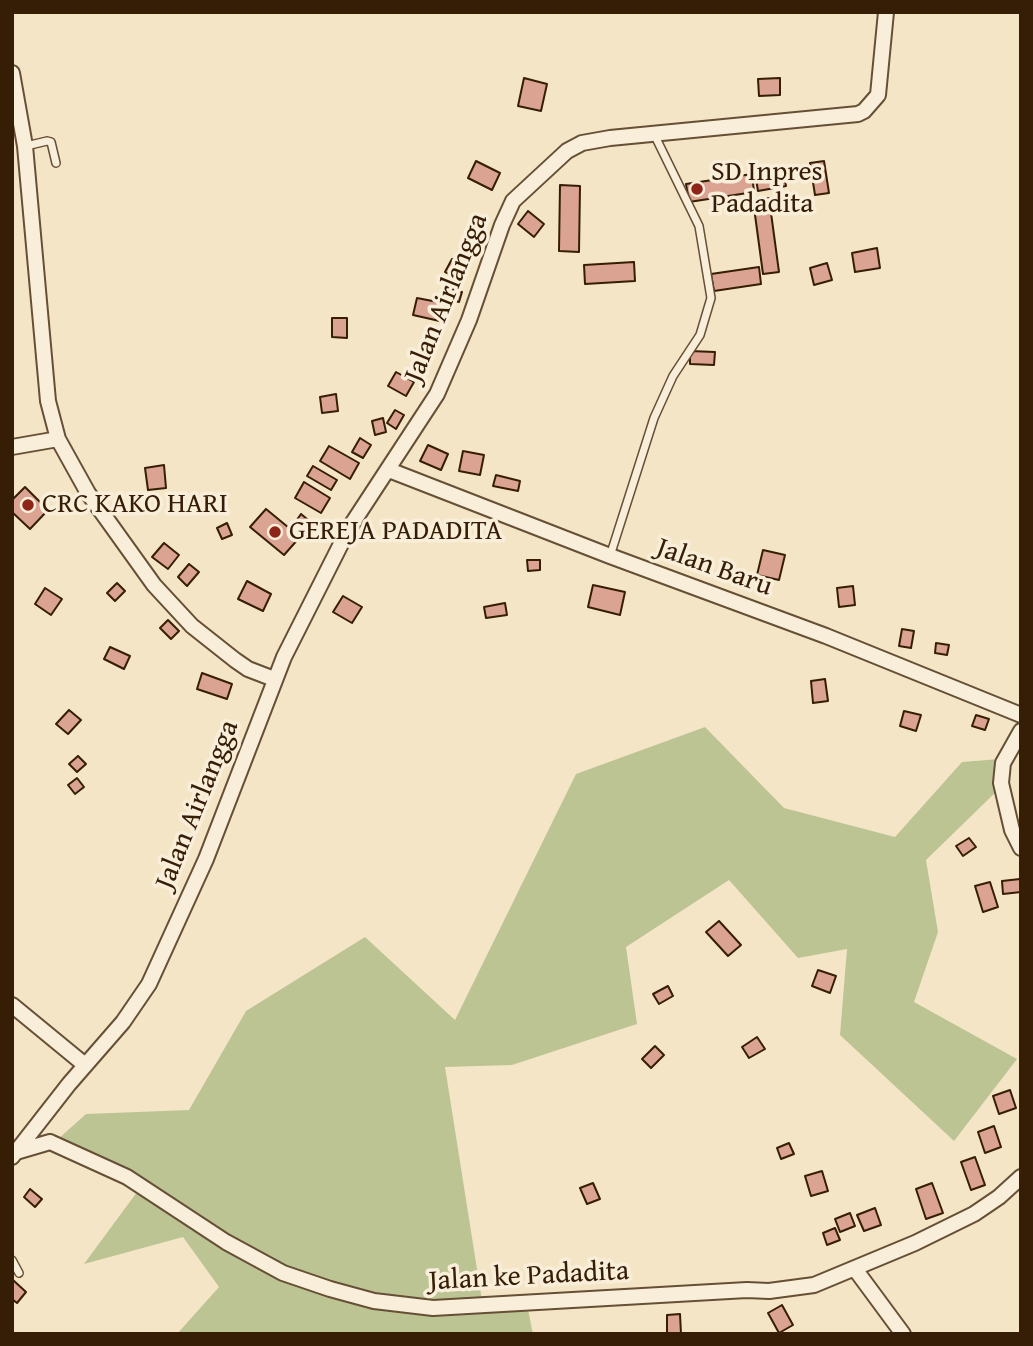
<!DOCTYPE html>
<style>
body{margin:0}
#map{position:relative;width:1033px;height:1346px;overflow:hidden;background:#f4e5c6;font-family:"Gentium Book Plus",serif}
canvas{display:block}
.frame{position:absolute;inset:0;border:14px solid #361d05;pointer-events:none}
</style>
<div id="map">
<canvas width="1033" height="1346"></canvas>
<div class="frame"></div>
</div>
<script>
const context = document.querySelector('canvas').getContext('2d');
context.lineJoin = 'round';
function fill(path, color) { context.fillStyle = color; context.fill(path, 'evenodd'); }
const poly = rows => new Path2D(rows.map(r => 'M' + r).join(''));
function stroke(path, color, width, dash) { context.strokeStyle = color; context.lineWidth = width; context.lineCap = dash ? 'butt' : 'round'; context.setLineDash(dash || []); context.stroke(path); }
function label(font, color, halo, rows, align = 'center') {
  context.font = font + ' "Gentium Book Plus",serif'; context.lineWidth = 7; context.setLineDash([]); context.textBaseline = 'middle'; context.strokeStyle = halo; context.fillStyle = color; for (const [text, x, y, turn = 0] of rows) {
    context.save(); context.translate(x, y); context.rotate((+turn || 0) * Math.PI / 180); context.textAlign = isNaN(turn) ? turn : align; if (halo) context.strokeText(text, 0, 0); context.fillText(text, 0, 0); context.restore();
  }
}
const green = poly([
 [705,727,784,808,895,837,962,762,1000,759,999,789,926,860,938,932,914,1002,1017,1059,954,1141,840,1035,847,949,798,958,729,880,626,947,637,1024,512,1065,445,1067,483,1307,527,1305,533,1334,177,1334,219,1287,183,1237,84,1264,140,1188,48,1148,86,1114,189,1110,246,1011,365,937,455,1020,576,774]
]);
const building = poly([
 [524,78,547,84,541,111,518,106,524,78],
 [780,78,780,95,759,96,758,79,780,78],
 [476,161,500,173,492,190,468,178,476,161],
 [824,161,829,193,815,195,810,163,824,161],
 [783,169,786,186,758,191,755,173,783,169],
 [752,174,754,192,689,202,686,184,752,174],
 [560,185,580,186,579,252,559,251,560,185],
 [769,198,779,272,763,274,753,200,769,198],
 [528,211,544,224,534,237,518,224,528,211],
 [877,248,880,268,855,272,852,253,877,248],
 [452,259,461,264,454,277,445,272,452,259],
 [634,262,635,281,585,284,584,265,634,262],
 [827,263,832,280,814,285,810,268,827,263],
 [759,267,761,284,714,291,711,274,759,267],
 [446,287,462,292,459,302,443,297,446,287],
 [417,298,448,304,444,322,413,315,417,298],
 [332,318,347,318,347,338,332,337,332,318],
 [690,351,715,352,714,365,690,364,690,351],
 [396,372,414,382,406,396,388,386,396,372],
 [336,394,338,411,322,413,320,397,336,394],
 [395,410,404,415,396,429,387,423,395,410],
 [383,418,386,432,375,435,372,421,383,418],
 [360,438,371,445,363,458,352,452,360,438],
 [428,445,448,454,441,470,420,461,428,445],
 [329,446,359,463,350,479,320,461,329,446],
 [463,451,484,455,480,475,459,471,463,451],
 [164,465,166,488,148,490,145,468,164,465],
 [313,466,337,480,331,490,307,476,313,466],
 [496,475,520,481,518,491,493,486,496,475],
 [304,482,330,498,321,513,295,498,304,482],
 [25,487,48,510,30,529,12,512,12,500,25,487],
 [266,509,300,537,284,555,250,527,266,509],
 [301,514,313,524,307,531,296,521,301,514],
 [227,523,232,535,222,539,217,528,227,523],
 [164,543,179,555,168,569,152,557,164,543],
 [763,550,785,555,779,580,757,575,763,550],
 [527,560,540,560,540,570,528,571,527,560],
 [189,564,199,572,187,586,178,577,189,564],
 [247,581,271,594,263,611,238,599,247,581],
 [117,583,125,591,115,601,107,593,117,583],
 [593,585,625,592,620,615,588,607,593,585],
 [853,586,855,605,839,607,837,588,853,586],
 [45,588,62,599,51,615,35,604,45,588],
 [343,596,362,607,352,623,333,612,343,596],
 [505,603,507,615,486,618,484,607,505,603],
 [168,620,179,631,171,639,160,628,168,620],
 [902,629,914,631,911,648,899,646,902,629],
 [936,643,949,645,947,655,935,653,936,643],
 [110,647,130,656,124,669,104,659,110,647],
 [202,673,232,684,227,699,197,689,202,673],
 [825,679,828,701,813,703,811,681,825,679],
 [69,710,81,720,68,734,56,724,69,710],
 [904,711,921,715,916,731,900,726,904,711],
 [976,715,989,719,985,730,972,726,976,715],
 [78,756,86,764,77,772,69,764,78,756],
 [77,778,84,787,75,794,68,785,77,778],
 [969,838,976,847,963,856,956,846,969,838],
 [1020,879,1021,892,1003,894,1002,881,1020,879],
 [990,882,998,907,983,912,975,886,990,882],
 [719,921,741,945,728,956,706,932,719,921],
 [818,970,836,976,830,993,812,986,818,970],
 [668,986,673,996,659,1004,653,994,668,986],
 [757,1037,765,1049,749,1058,742,1047,757,1037],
 [655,1046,664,1055,651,1068,642,1059,655,1046],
 [1010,1090,1016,1108,999,1114,993,1096,1010,1090],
 [994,1126,1001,1147,985,1153,978,1132,994,1126],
 [789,1143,794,1154,781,1159,777,1148,789,1143],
 [975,1157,985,1185,971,1190,961,1162,975,1157],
 [822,1171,828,1191,811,1196,805,1176,822,1171],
 [593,1183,600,1199,587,1204,580,1188,593,1183],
 [932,1183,943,1213,926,1219,916,1189,932,1183],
 [30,1189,42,1199,35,1207,24,1197,30,1189],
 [875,1208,881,1225,864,1231,857,1215,875,1208],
 [850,1213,855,1226,840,1232,835,1219,850,1213],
 [835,1228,840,1240,827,1245,823,1233,835,1228],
 [13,1280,26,1292,17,1303,12,1299,13,1280],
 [782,1305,793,1325,779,1333,768,1313,782,1305],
 [680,1314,681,1334,667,1334,667,1315,680,1314]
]);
const lane = poly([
 [26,146,47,141,51,142,56,163],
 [610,556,654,418,673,376,700,335,711,298,699,226,654,134],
 [12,1260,19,1273]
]);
const street = poly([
 [12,73,25,146,48,401,58,439,88,493,154,585,192,626,235,660,248,669,274,679],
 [12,447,58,439],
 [389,470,610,556,826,636,1021,715],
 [1021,731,1003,763,1001,783,1012,830,1021,848],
 [12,1005,85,1065],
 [50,1142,127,1177,226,1242,283,1273,330,1289,374,1301,433,1308,747,1290,769,1291,814,1285,915,1243,974,1214,999,1197,1021,1177],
 [16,1152,50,1142],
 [12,1157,69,1084,123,1022,149,984,206,859,284,657,348,530,437,394,469,320,502,225,513,201,567,151,582,143,610,138,858,114,864,111,878,95,886,12],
 [855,1269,903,1334]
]);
const markers = [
 [697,189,7,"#8f2418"],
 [28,505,7,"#8f2418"],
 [275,532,7,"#8f2418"]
];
const poiNames = [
 ["SD Inpres",711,173],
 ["Padadita",711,205],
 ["CRC KAKO HARI",42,505],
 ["GEREJA PADADITA",289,532]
];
const streetNames = [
 ["Jalan Airlangga",447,298,-68],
 ["Jalan Baru",714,568,20],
 ["Jalan Airlangga",198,805,-68],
 ["Jalan ke Padadita",529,1277,-3]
];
fill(green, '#bdc494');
fill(building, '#dba392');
stroke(building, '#361d05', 2);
stroke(lane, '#664f35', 10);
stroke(street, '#664f35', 18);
stroke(lane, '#f8eeda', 7);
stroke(street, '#f8eeda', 14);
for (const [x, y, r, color] of markers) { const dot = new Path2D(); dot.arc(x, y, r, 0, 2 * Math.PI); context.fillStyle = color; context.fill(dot); stroke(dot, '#f8eeda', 2.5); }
label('28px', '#361d05', '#f8eeda', poiNames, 'left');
label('28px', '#361d05', '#f8eeda', streetNames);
</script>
